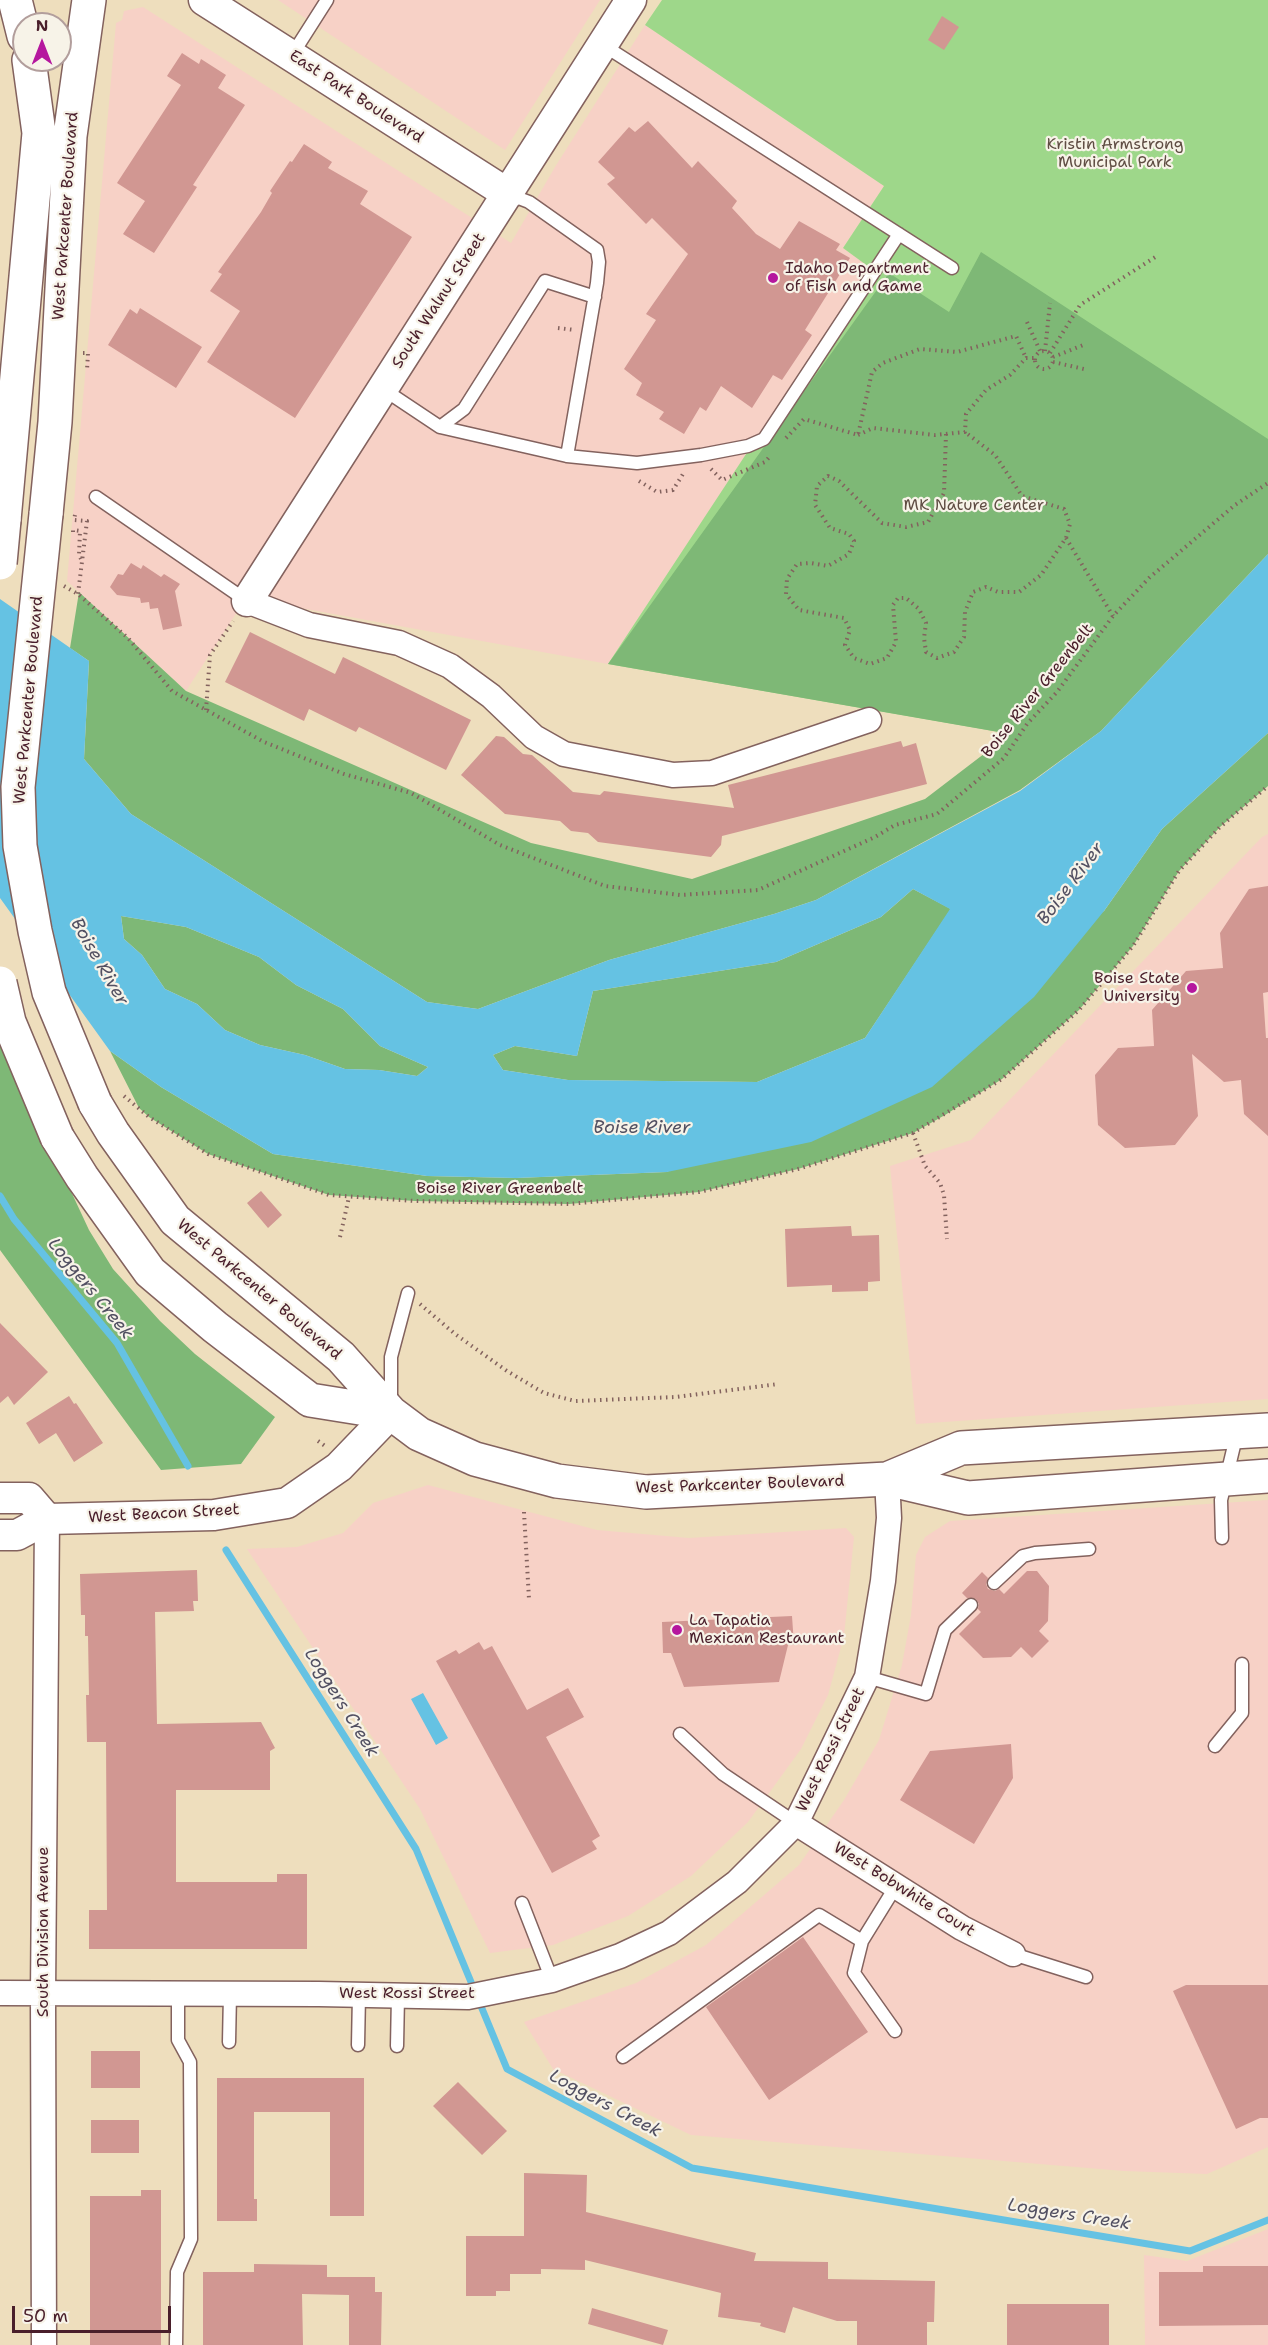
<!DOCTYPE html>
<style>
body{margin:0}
#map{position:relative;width:1268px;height:2345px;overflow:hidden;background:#eedebd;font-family:"Shantell Sans",sans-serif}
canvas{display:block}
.north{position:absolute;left:12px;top:12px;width:60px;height:60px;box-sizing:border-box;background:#f7f3e8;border:2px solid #b29e9c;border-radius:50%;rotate:0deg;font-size:16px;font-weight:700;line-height:24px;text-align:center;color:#4a1f2b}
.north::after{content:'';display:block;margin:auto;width:21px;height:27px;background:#b5179e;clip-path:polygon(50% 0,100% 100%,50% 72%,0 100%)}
.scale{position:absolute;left:12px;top:2306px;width:159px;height:27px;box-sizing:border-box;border:3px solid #4a1f2b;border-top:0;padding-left:8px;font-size:18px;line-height:21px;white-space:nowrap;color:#4a1f2b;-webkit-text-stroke:4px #f7f3e8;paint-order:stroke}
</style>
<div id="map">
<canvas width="1268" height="2345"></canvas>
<div class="north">N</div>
<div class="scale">50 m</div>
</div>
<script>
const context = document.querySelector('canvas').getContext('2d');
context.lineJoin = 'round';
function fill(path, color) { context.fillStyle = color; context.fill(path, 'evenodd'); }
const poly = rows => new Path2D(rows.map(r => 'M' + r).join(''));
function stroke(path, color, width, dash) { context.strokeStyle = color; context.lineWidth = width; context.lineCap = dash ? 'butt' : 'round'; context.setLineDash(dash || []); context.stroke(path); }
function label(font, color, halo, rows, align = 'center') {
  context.font = font + ' "Shantell Sans",sans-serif'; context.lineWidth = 4.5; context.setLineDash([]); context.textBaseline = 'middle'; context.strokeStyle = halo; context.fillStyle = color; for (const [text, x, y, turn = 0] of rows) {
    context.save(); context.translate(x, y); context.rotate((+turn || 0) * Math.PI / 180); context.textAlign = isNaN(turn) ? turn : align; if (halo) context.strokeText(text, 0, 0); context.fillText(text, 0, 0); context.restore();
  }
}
const built = poly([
 [278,0,600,0,505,150],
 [143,7,511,243,555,167,645,25,884,186,843,248,870,267,608,664,246,598,186,691,67,581,116,23,122,20,124,11],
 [1268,834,1268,1399,916,1424,890,1166,971,1140,1262,837],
 [428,1485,597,1530,689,1538,846,1528,854,1537,844,1636,828,1695,801,1749,748,1822,691,1876,628,1916,553,1945,490,1953,420,1809,247,1549,297,1547,343,1533,373,1503],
 [1268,1500,1268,2147,1207,2174,1124,2171,691,2135,553,2069,524,2022,636,1983,706,1945,799,1865,844,1800,879,1740,902,1665,911,1615,916,1555,925,1537,950,1521],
 [1268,2229,1268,2345,1145,2345,1144,2255,1187,2261]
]);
const green = poly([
 [662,0,1268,0,1268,554,1011,734,608,664,869,267,843,248,884,186,645,25]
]);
const forest = poly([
 [981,252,1268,439,1268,554,1101,731,1020,790,816,900,774,914,609,960,478,1009,427,1002,131,814,84,759,89,661,70,648,79,592,186,691,531,843,692,879,925,799,1010,734,608,664,889,273,949,312],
 [1268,733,1268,786,1220,827,1179,871,1133,946,1079,1010,1002,1079,945,1115,913,1133,798,1169,699,1192,569,1204,415,1201,329,1195,208,1154,149,1117,139,1108,110,1051,161,1087,273,1154,427,1176,516,1178,667,1172,1104,911,1162,829],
 [913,889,951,909,865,1038,757,1082,568,1080,503,1070,493,1055,515,1046,577,1056,593,991,776,962,881,917],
 [121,916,186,927,259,957,296,985,343,1009,380,1046,428,1067,417,1076,379,1070,345,1069,305,1055,260,1045,225,1030,197,1004,165,989,142,955,124,939],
 [0,1039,89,1230,113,1269,160,1321,195,1354,275,1417,241,1464,161,1470,0,1250]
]);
const water = poly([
 [1268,554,1268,733,1162,829,1104,911,1034,997,932,1087,811,1142,667,1172,516,1178,427,1176,273,1154,161,1087,110,1051,0,898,0,599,89,661,84,759,131,814,427,1002,478,1009,609,960,774,914,816,900,1020,791,1101,731],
 [913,889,950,909,865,1038,757,1082,568,1080,503,1070,493,1055,515,1046,577,1056,593,991,776,962,881,917],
 [121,916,186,927,259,957,296,985,343,1009,380,1046,428,1067,417,1076,379,1070,345,1069,305,1055,260,1045,225,1030,197,1004,165,989,142,955,124,939],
 [423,1693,448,1738,436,1745,411,1699]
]);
const stream = poly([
 [0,1196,14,1219,117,1343,188,1466],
 [226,1550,416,1849,507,2069,692,2168,1190,2251,1268,2220]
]);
const building = poly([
 [942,16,959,27,944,50,928,40],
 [182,53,199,64,201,59,226,75,218,88,245,105,193,185,197,187,154,253,123,234,145,201,117,183,181,85,167,76],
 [648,121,692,168,698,161,737,201,732,208,756,234,780,249,799,221,840,244,836,250,850,258,805,330,812,335,782,380,773,375,752,408,721,386,706,411,700,407,684,434,659,419,664,412,636,395,642,383,624,369,656,320,646,314,688,254,652,218,646,224,607,184,615,178,598,162,629,127,635,132],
 [304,144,332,162,328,168,368,191,360,204,412,237,295,418,207,362,240,311,210,291,222,274,218,272,261,212,272,193,270,191,290,161,292,162],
 [140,308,202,347,176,388,108,345,130,309,137,314],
 [131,563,141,569,143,565,161,577,164,574,180,584,175,591,182,626,163,630,158,608,150,609,149,602,141,603,140,598,117,595,110,587,118,574,123,575],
 [250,632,335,674,343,657,471,720,446,770,359,727,356,732,309,709,304,721,225,682],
 [496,736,504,737,523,754,532,755,573,792,600,795,604,791,734,808,728,785,901,741,903,747,916,743,927,784,722,836,721,845,711,857,598,842,588,833,571,831,560,821,505,814,461,775],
 [1268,886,1268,992,1263,993,1266,1038,1268,1038,1268,1136,1244,1114,1241,1080,1224,1082,1192,1054,1198,1116,1175,1145,1125,1148,1098,1125,1095,1075,1118,1048,1154,1046,1152,1010,1186,971,1223,968,1220,933,1249,889],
 [261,1191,282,1215,268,1228,247,1203],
 [851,1226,852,1236,879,1235,880,1281,868,1282,868,1291,832,1292,832,1285,787,1287,785,1229],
 [0,1323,48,1372,14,1405,8,1396,0,1403],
 [69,1396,74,1404,76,1403,103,1443,74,1462,56,1433,39,1444,26,1423],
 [197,1570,198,1601,193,1601,194,1611,155,1612,157,1724,261,1722,275,1748,270,1751,270,1790,176,1790,176,1882,277,1882,277,1874,307,1874,307,1949,89,1949,89,1910,107,1910,106,1742,87,1742,86,1695,89,1695,88,1636,85,1636,85,1615,81,1615,80,1574],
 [1027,1571,1037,1571,1049,1586,1048,1621,1039,1631,1049,1641,1032,1658,1021,1647,1011,1657,983,1658,959,1634,981,1612,978,1609,979,1604,976,1599,967,1598,962,1593,982,1572,988,1578,986,1584,988,1589,995,1591,999,1589,1004,1594],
 [792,1616,794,1645,788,1645,779,1682,684,1687,671,1653,663,1653,662,1622],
 [479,1642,484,1650,492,1646,527,1710,568,1688,584,1717,546,1737,600,1836,592,1841,597,1849,552,1873,436,1661,456,1650,459,1654],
 [1011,1744,1013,1778,974,1844,900,1800,930,1751],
 [803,1937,868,2032,769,2100,706,2007],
 [1186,1985,1268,1985,1268,2118,1260,2118,1236,2129,1173,1991],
 [91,2051,140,2051,140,2088,91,2088],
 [217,2078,364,2078,364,2216,330,2216,330,2112,254,2112,254,2199,257,2199,257,2221,217,2221],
 [458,2082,507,2131,482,2155,433,2106],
 [91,2120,139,2120,139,2153,91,2153],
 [524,2173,587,2175,586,2212,756,2253,754,2261,828,2262,828,2279,935,2281,934,2322,927,2322,927,2345,857,2345,857,2321,837,2321,793,2307,785,2333,760,2326,761,2323,718,2317,721,2293,585,2260,585,2270,541,2269,541,2274,510,2274,510,2291,496,2291,496,2296,466,2296,466,2236,524,2236],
 [141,2190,161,2190,161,2345,90,2345,90,2196,141,2196],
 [254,2264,327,2265,327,2277,375,2277,375,2292,382,2292,381,2345,349,2345,349,2295,302,2294,303,2345,203,2345,203,2272,254,2272],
 [1203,2266,1268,2266,1268,2325,1159,2326,1159,2272,1203,2272],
 [1007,2304,1109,2304,1109,2345,1007,2345],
 [592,2308,668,2330,663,2345,588,2324]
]);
const path = poly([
 [1027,322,1040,351],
 [558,328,575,330],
 '1035 360a9 9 0 1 1 18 0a9 9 0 1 1-18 0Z',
 [1045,351,1050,303],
 [83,353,88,353,87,370],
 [1050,353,1080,305,1157,256],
 [1053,357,1086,344],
 [1053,362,1084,369],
 [946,434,944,493,928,522,906,527,882,523,839,481,828,476,817,486,815,505,830,528,849,534,854,541,849,554,828,566,811,563,797,564,787,579,786,594,799,610,844,618,850,630,845,645,854,658,870,664,887,658,896,642,893,605,898,598,906,598,919,609,926,623,924,638,926,652,937,658,954,652,964,637,965,612,973,592,986,587,998,592,1019,592,1041,575,1066,538,1070,524,1064,509,1022,496,995,455,965,432],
 [858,435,873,428,935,435,965,432,966,414,986,390,1010,375,1026,358,1035,358],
 [786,438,804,419,858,435,872,372,883,363,920,349,957,352,1016,336,1026,358],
 [711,469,722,480,765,462,771,455],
 [639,481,657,492,673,490,683,474],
 [75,515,74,520,87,521,78,594],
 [73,532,73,530,80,531,79,555,82,561],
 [1066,538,1113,616],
 [64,586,78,594,128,638,172,691,264,742,344,774,411,793,500,845,605,886,680,895,758,890,875,837,895,825,937,814,1004,758,1027,724,1057,692,1113,616,1149,578,1235,505,1268,483],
 [206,710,210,655,233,621],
 [124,1096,149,1117,208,1154,329,1195,415,1201,569,1204,699,1192,798,1169,913,1133,1002,1079,1079,1010,1133,946,1179,871,1220,827,1268,786],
 [913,1133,925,1166,940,1183,944,1195,947,1239],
 [340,1237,349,1197],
 [420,1304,455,1334,507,1371,544,1393,575,1401,676,1397,778,1384],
 [318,1441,325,1446],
 [524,1512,529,1599]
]);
const service = poly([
 [603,45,952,268],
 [292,55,327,0],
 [508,194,529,202,597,250,599,262,597,283,567,456],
 [383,389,440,427,567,456,637,463,701,455,748,446,764,439,899,234],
 [440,427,464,409,545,281,595,297],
 [96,497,247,601],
 [391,1403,391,1357,408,1293],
 [1222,1538,1221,1500,1237,1433],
 [994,1583,1023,1556,1035,1553,1089,1549],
 [867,1677,926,1694,945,1630,971,1605],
 [680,1734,723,1774,796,1823],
 [1215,1746,1242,1713,1242,1664],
 [522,1903,552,1980],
 [1013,1954,1086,1977],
 [895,2031,854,1973,862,1941,896,1886],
 [229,2042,230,1994],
 [358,2045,359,1995],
 [397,2046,398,1996],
 [623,2057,819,1915,862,1941],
 [176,2345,177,2272,191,2239,190,2062,178,2040,178,1994]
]);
const minor = poly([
 [247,601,309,625,399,643,450,666,491,696,534,737,564,754,673,775,712,773,869,720],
 [796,1823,962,1928,1013,1954],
 [0,1993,319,1994,468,1997,552,1980,620,1956,669,1933,737,1882,796,1823,867,1677,883,1581,889,1518,887,1479],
 [44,2345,43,1994,47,1519]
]);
const tertiary = poly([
 [204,0,508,194],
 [247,601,631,0],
 [0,1498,29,1498,47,1519],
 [0,1535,17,1535,47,1519,214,1515,287,1503,339,1467,391,1413]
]);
const secondary = poly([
 [15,0,24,36],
 [46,514,55,422,70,136,89,0],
 [4,520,39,133,29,60],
 [95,1103,113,1133,175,1220,341,1357,391,1413,419,1434,475,1459,557,1481,646,1492,887,1479,968,1498,1268,1476],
 [57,1137,82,1177,150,1272,215,1327,310,1400,391,1413],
 [887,1479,961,1448,1268,1430]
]);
const secondaryBridge = poly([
 [46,514,18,787,20,846,35,931,49,992,95,1103],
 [0,563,4,520],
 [0,983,9,1022,57,1137]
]);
const markers = [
 [773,278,6,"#b5179e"],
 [1192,988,6,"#b5179e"],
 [677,1630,6,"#b5179e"]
];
const streetNames = [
 ["East Park Boulevard",356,97,33],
 ["West Parkcenter Boulevard",66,216,-86],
 ["South Walnut Street",439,301,-57],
 ["Boise River Greenbelt",1038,691,-51],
 ["West Parkcenter Boulevard",29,700,-85],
 ["Boise River Greenbelt",500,1189],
 ["West Parkcenter Boulevard",259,1290,40],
 ["West Parkcenter Boulevard",740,1485,-2],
 ["West Beacon Street",164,1514,-3],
 ["West Rossi Street",831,1750,-64],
 ["West Bobwhite Court",904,1890,32],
 ["South Division Avenue",44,1932,-90],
 ["West Rossi Street",407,1994]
];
const parkNames = [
 ["Kristin Armstrong",1115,145],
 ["Municipal Park",1115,163],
 ["MK Nature Center",974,506]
];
const poiNames = [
 ["Idaho Department",785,269],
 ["of Fish and Game",785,287],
 ["Boise State",1180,979,"right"],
 ["University",1180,997,"right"],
 ["La Tapatia",689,1621],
 ["Mexican Restaurant",689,1639]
];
const waterNames = [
 ["Boise River",1071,884,-53],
 ["Boise River",99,962,60],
 ["Boise River",642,1128],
 ["Loggers Creek",90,1289,51],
 ["Loggers Creek",341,1703,58],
 ["Loggers Creek",605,2104,28],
 ["Loggers Creek",1069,2215,9]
];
fill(built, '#f7d1c6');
fill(green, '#9ed78a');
fill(forest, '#7eb876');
fill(water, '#65c2e3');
stroke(stream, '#65c2e3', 7);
fill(building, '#d19792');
stroke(service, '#83625e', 15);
stroke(minor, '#83625e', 27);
stroke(tertiary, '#83625e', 33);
stroke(secondary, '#83625e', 36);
stroke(path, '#83625e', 4, [1.5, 4.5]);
stroke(service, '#fff', 12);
stroke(minor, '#fff', 24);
stroke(tertiary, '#fff', 30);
stroke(secondary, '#fff', 33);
stroke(secondaryBridge, '#83625e', 36, []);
stroke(secondaryBridge, '#fff', 33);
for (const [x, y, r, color] of markers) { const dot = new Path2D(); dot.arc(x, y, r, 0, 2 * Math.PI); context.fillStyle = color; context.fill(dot); stroke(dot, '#f7f3e8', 2); }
label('16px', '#4a1f2b', '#f7f3e8', streetNames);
label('16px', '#5f4d43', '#f7f3e8', parkNames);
label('16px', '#4a1f2b', '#f7f3e8', poiNames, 'left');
label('italic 18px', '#525062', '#f7f3e8', waterNames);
</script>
